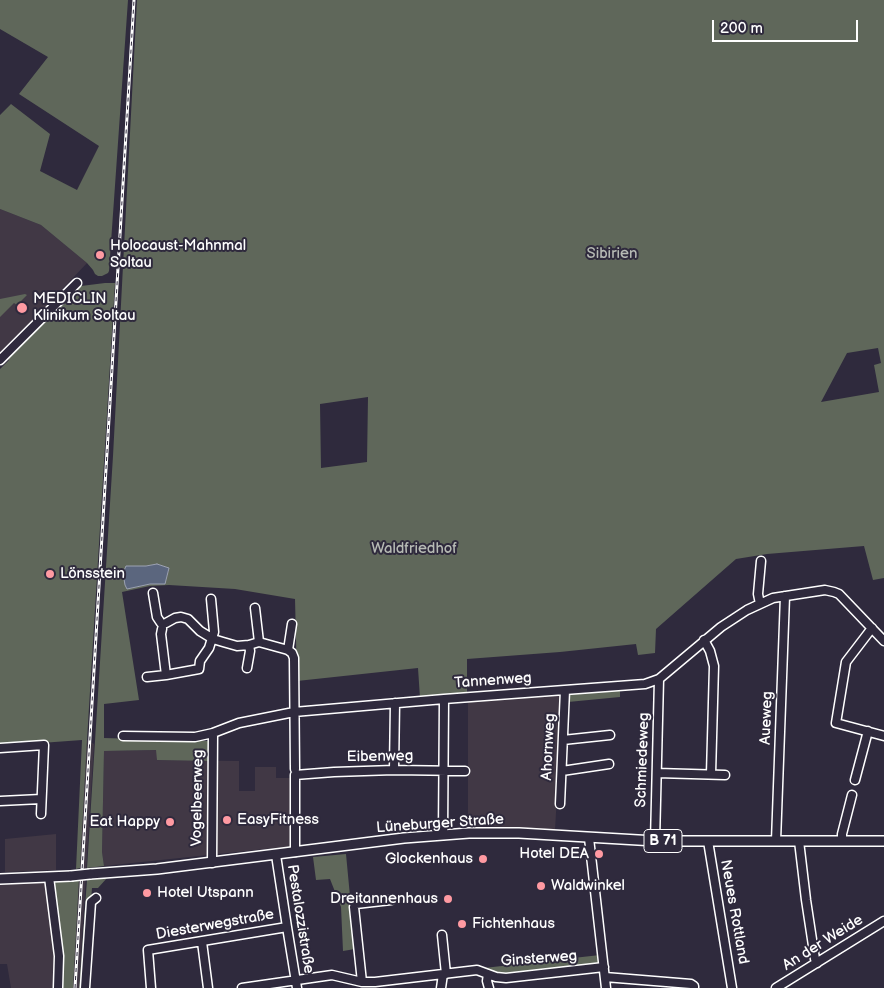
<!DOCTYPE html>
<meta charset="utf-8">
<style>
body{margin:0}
#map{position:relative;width:884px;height:988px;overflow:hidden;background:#2f2a3d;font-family:"Balsamiq Sans",sans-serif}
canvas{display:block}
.scale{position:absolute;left:712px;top:20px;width:146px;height:22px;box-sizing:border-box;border:2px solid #fff;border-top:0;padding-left:6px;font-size:15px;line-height:18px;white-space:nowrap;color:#fff;-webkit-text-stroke:4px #2f2a3d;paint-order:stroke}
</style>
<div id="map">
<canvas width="884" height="988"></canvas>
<div class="scale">200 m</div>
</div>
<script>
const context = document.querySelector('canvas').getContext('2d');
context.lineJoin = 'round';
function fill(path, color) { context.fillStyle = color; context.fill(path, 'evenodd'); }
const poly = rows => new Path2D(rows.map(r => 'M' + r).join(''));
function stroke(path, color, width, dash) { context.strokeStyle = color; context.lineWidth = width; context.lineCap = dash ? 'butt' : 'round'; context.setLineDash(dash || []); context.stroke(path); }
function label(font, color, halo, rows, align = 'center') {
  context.font = font + ' "Balsamiq Sans",sans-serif'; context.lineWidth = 4; context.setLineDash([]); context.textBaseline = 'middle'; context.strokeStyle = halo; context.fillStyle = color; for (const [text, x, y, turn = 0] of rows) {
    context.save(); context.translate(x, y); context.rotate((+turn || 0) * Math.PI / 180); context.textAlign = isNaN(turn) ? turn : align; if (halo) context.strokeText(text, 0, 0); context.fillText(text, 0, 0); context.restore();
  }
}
const built = poly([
 [0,209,41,225,87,263,1,354,0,353],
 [563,692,555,830,485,826,468,827,468,698],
 [87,740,94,744,79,988,73,988],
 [157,750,157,760,239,761,239,791,255,791,255,767,276,767,276,778,293,778,294,846,104,866,102,852,104,751],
 [56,834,56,870,5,872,5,839],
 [47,881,56,962,54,988,11,988,7,964,0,964,0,883]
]);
const green = poly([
 [0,0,128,0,109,271,108,273,102,276,98,276,95,274,93,270,87,263,41,225,0,209,0,115,11,104,50,134,40,171,77,190,99,146,19,94,48,57,0,29],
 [137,0,884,0,884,578,873,580,864,546,767,554,736,559,656,629,655,653,638,655,636,644,560,652,467,659,467,694,420,698,418,668,297,681,295,599,235,589,169,585,150,586,122,592,139,700,104,704,104,738,208,741,208,761,157,760,156,750,104,751,102,852,104,866,87,868,113,456],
 [878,348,881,363,874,365,879,392,821,402,847,353],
 [368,397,367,462,321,468,320,404],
 [157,564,169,569,165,584,150,584,127,589,126,566,146,566],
 [105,283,115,283,87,740,80,868,76,869,82,740,0,746,0,369,9,360,8,359,76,288,81,286],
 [25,294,27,295,17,305,14,303,0,317,0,299],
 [620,688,620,697,568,702,568,693],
 [346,854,355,949,343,951,341,907,330,879,316,880,313,857],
 [107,878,98,888,92,888,84,988,79,988,87,880],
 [79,879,73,988,62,988,63,956,54,885,56,881],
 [600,955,601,962,599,965,502,976,484,968]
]);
const water = poly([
 [157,564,169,568,165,584,150,584,127,589,125,585,123,573,126,566,146,566,157,564]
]);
const minor = poly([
 [0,360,77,283],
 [153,593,157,617,161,623],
 [760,604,758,594,761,561],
 [255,608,259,642],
 [166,623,175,618,181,617,188,619,200,631,213,639,223,642,237,646,249,645,259,642,288,650,292,653,294,658,295,769],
 [872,628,846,662,836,723,884,736],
 [162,629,161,634,166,675,199,669,200,661,209,648,214,632,211,599],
 [704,640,710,651,714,666,711,774],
 [288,650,292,624],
 [247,668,250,651,249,645],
 [147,677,166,675],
 [123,736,195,737,213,733,239,723,294,712,444,699,645,684,659,679,721,627,747,610,773,598,825,590,834,592,839,594,884,641],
 [563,740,610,735],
 [0,748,44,745,41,814],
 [394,770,395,703],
 [562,771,609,764],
 [657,773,725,775],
 [855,780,868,731],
 [0,801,41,799],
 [560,804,565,690],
 [443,835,444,699],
 [589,838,606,988],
 [655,841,659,679],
 [708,841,732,988],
 [776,841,785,596],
 [799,841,806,900,815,959,817,963],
 [842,841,842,834,852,795],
 [295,852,295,775,334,772,394,770,465,771],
 [276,855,287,927,297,988],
 [212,863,213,733],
 [49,877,59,956,58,988],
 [442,935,446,974],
 [202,942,208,988],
 [488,974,487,981,489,988],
 [605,977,691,984,694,986,694,988],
 [362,982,354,907,356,904,391,900],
 [85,988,91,902,96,898],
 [151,988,148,950,287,927],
 [242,988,332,975,362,982,375,982,477,970,496,977,506,978,604,967],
 [441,988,443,974],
 [776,988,884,921]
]);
const major = poly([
 [90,874,157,869,404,838,469,833,519,833,655,841,884,841],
 [0,879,71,876]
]);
const rail = poly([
 [75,988,134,0]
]);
const majorBridge = poly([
 [71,876,90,874]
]);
const markers = [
 [100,255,5,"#ff9aa2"],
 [22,308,6,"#ff9aa2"],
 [50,574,5,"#ff9aa2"],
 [227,820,5,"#ff9aa2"],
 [170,822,5,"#ff9aa2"],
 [599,854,5,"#ff9aa2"],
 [483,859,5,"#ff9aa2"],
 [541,886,5,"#ff9aa2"],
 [147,893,5,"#ff9aa2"],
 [448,899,5,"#ff9aa2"],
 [462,924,5,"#ff9aa2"]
];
const shields = [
 [663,841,38]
];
const shieldNames = [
 ["B 71",663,841]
];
const poiNames = [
 ["Holocaust-Mahnmal",110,246],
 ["Soltau",110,263],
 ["MEDICLIN",33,299],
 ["Klinikum Soltau",33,316],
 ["Lönsstein",60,574],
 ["EasyFitness",237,820],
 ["Eat Happy",160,822,"right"],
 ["Hotel DEA",589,854,"right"],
 ["Glockenhaus",473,859,"right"],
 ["Waldwinkel",551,886],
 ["Hotel Utspann",157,893],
 ["Dreitannenhaus",438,899,"right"],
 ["Fichtenhaus",472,924]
];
const parkNames = [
 ["Sibirien",612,254],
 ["Waldfriedhof",414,549]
];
const streetNames = [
 ["Tannenweg",493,681,-4],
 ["Aueweg",767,718,-88],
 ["Ahornweg",549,747,-87],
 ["Eibenweg",380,757,-1],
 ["Schmiedeweg",643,760,-88],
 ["Vogelbeerweg",198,798,-89],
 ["Lüneburger Straße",440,824,-4],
 ["Neues Rottland",734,912,80],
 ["Pestalozzistraße",300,919,81],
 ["Diesterwegstraße",215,925,-10],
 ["An der Weide",823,943,-32],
 ["Ginsterweg",539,959,-4]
];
fill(built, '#413845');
fill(green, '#5f675a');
fill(water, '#5b667e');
stroke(water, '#9da3b2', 1);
stroke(minor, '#fff', 11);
stroke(major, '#fff', 12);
stroke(minor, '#2f2a3d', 8);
stroke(major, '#2f2a3d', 9);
stroke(rail, '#fff', 3);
stroke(rail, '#2f2a3d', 1, [4]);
stroke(majorBridge, '#fff', 12, []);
stroke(majorBridge, '#2f2a3d', 9);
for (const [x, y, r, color] of markers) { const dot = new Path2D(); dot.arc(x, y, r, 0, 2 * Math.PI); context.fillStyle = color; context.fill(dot); stroke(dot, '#2f2a3d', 2); }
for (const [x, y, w] of shields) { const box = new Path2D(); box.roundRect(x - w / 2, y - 11.5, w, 23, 4); context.fillStyle = '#2f2a3d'; context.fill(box); stroke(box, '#fff', 1); }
label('bold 14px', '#fff', null, shieldNames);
label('15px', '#fff', '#2f2a3d', poiNames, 'left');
label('15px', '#b7bbb5', '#2f2a3d', parkNames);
label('15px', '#fff', '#2f2a3d', streetNames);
</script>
